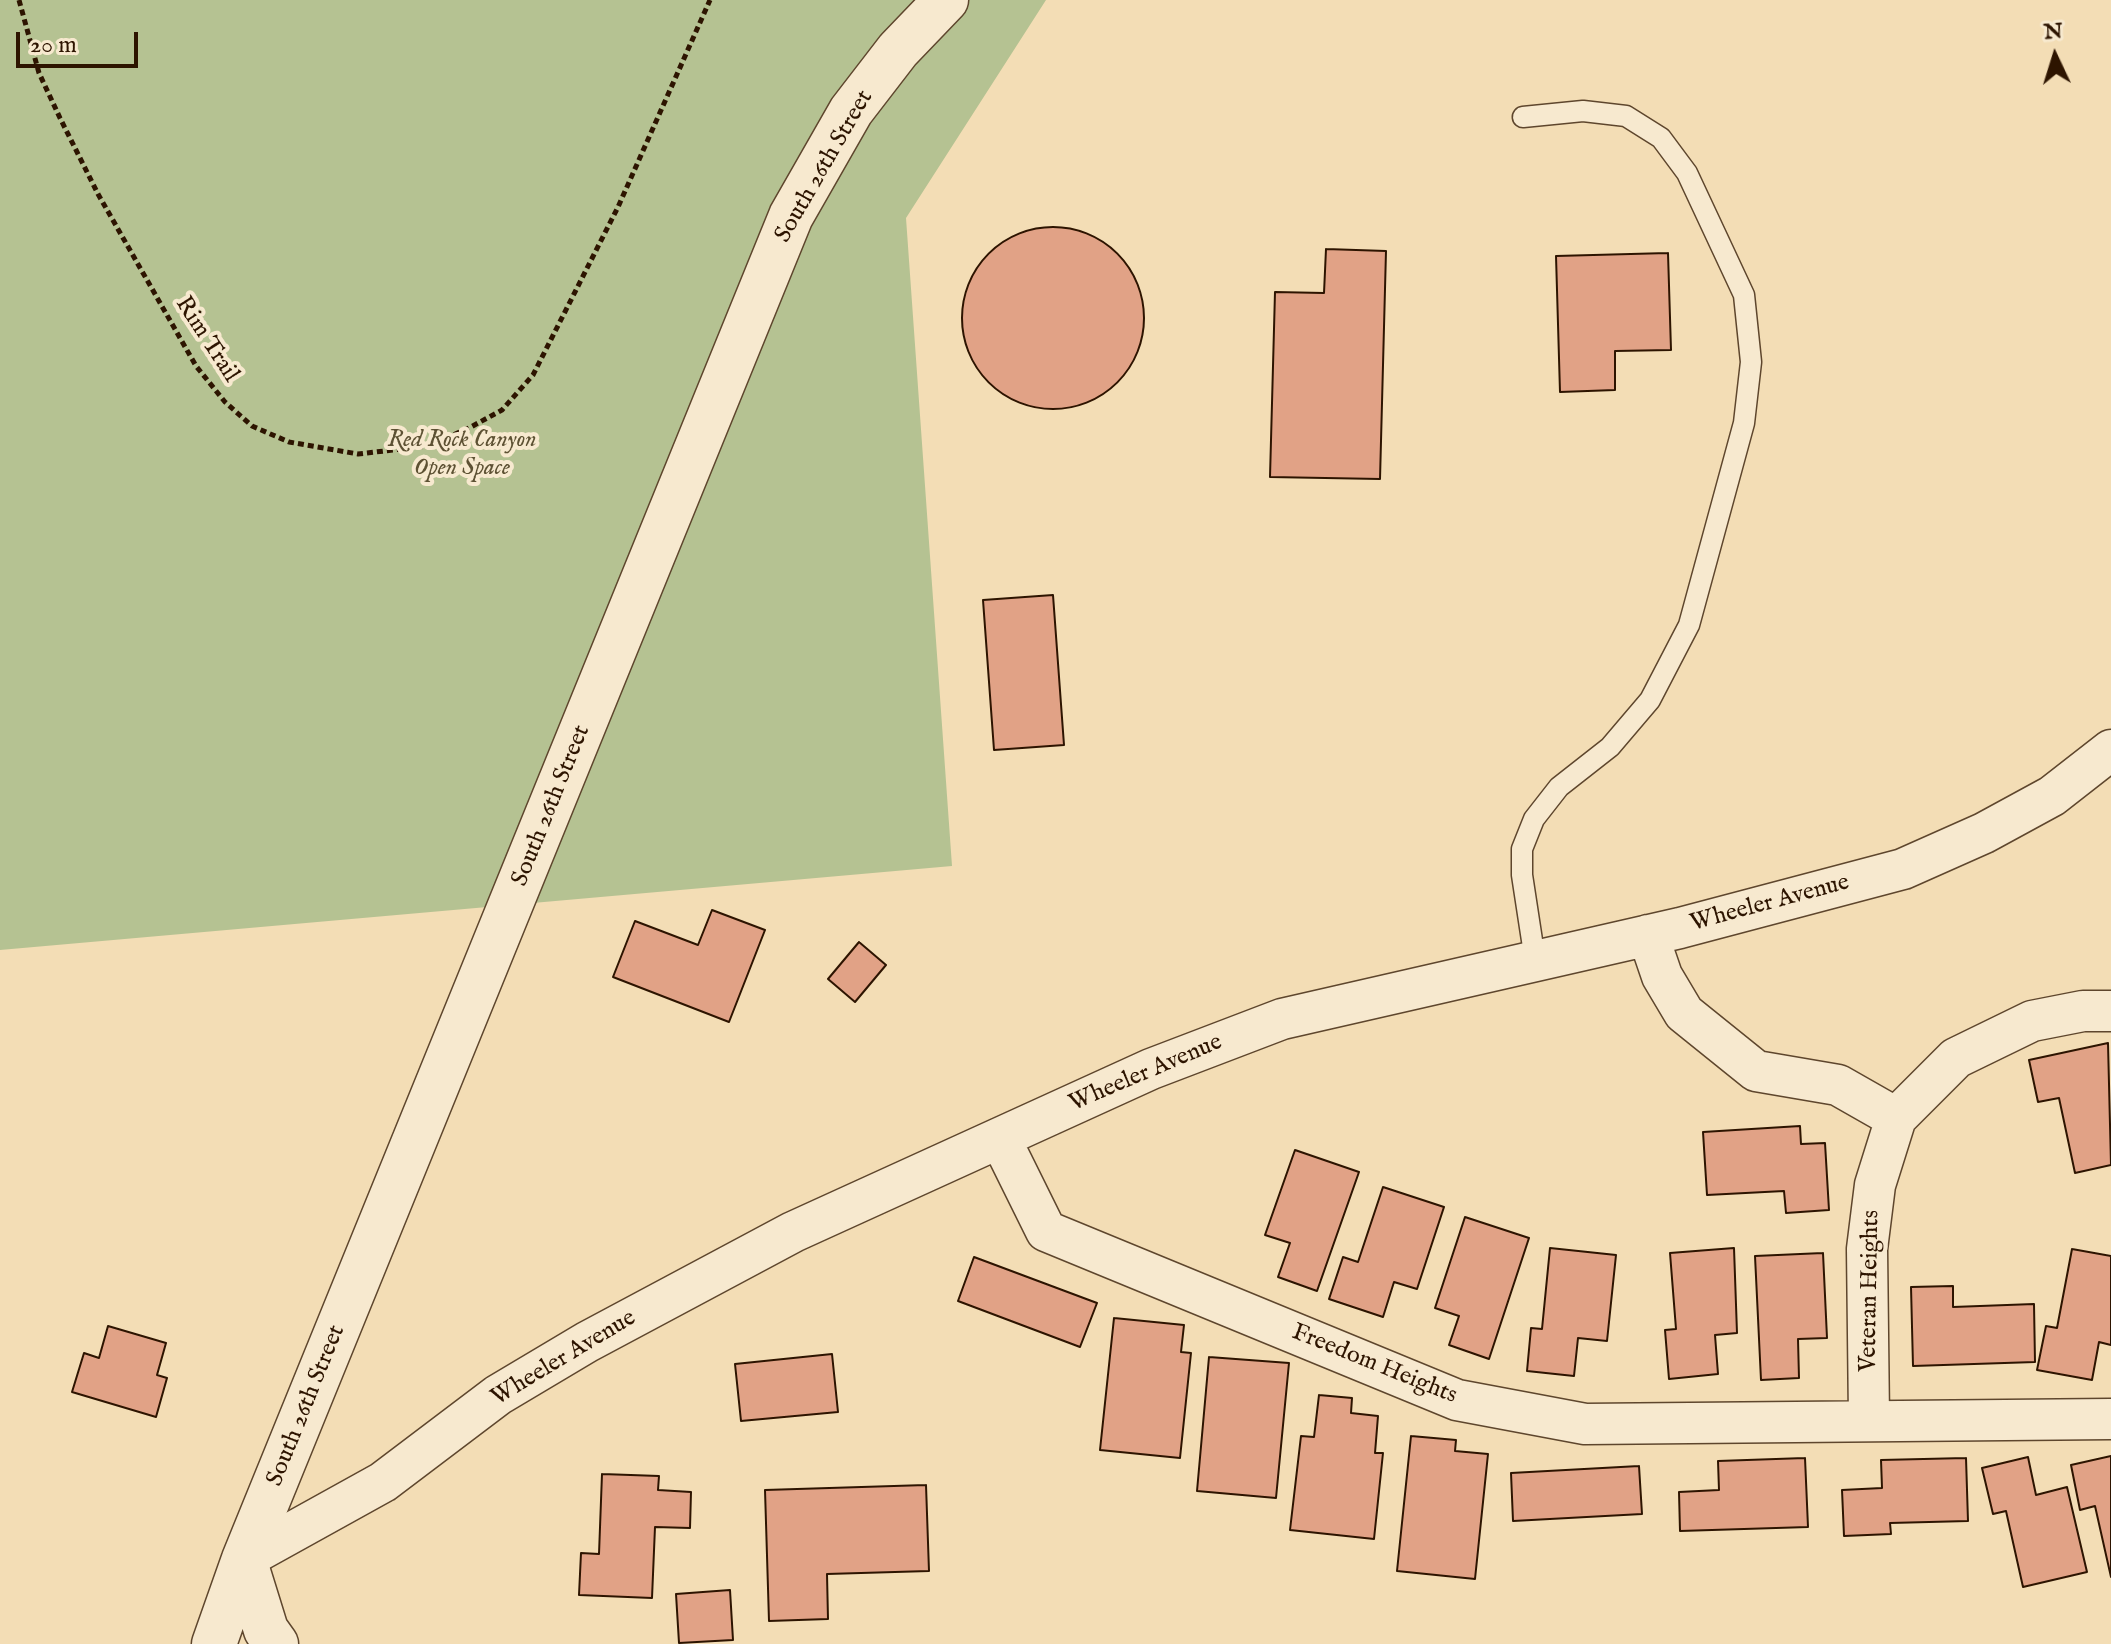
<!DOCTYPE html>
<style>
body{margin:0}
#map{position:relative;width:2111px;height:1644px;overflow:hidden;background:#f3ddb5;font-family:"IM FELL English",serif}
canvas{display:block}
.north{position:absolute;left:2015px;top:16px;width:80px;height:80px;-webkit-text-stroke:6px #f7e9cf;paint-order:stroke;rotate:356deg;font-size:22px;font-weight:700;line-height:32px;text-align:center;color:#2d1400}
.north::after{content:'';display:block;margin:auto;width:28px;height:36px;background:#2d1400;clip-path:polygon(50% 0,100% 100%,50% 72%,0 100%)}
.scale{position:absolute;left:16px;top:32px;width:122px;height:36px;box-sizing:border-box;border:4px solid #2d1400;border-top:0;padding-left:10px;font-size:24px;line-height:28px;white-space:nowrap;color:#2d1400;-webkit-text-stroke:6px #f7e9cf;paint-order:stroke}
</style>
<div id="map">
<canvas width="2111" height="1644"></canvas>
<div class="north">N</div>
<div class="scale">20 m</div>
</div>
<script>
const context = document.querySelector('canvas').getContext('2d');
context.lineJoin = 'round';
function fill(path, color) { context.fillStyle = color; context.fill(path, 'evenodd'); }
const poly = rows => new Path2D(rows.map(r => 'M' + r).join(''));
function stroke(path, color, width, dash) { context.strokeStyle = color; context.lineWidth = width; context.lineCap = dash ? 'butt' : 'round'; context.setLineDash(dash || []); context.stroke(path); }
function label(font, color, halo, rows, align = 'center') {
  context.font = font + ' "IM FELL English",serif'; context.lineWidth = 8; context.setLineDash([]); context.textBaseline = 'middle'; context.strokeStyle = halo; context.fillStyle = color; for (const [text, x, y, turn = 0] of rows) {
    context.save(); context.translate(x, y); context.rotate((+turn || 0) * Math.PI / 180); context.textAlign = isNaN(turn) ? turn : align; if (halo) context.strokeText(text, 0, 0); context.fillText(text, 0, 0); context.restore();
  }
}
const green = poly([
 [0,0,1046,0,906,218,952,866,0,950]
]);
const building = poly([
 '962 318a91 91 0 1 1 182 0a91 91 0 1 1-182 0Z',
 [1326,249,1386,251,1380,479,1270,477,1275,292,1324,293,1326,249],
 [1668,253,1671,350,1615,351,1615,390,1560,392,1556,256,1668,253],
 [1053,595,1064,745,994,750,983,600,1053,595],
 [712,910,765,930,729,1022,613,977,635,921,698,945,712,910],
 [859,942,886,965,855,1002,828,979,859,942],
 [2108,1043,2111,1165,2075,1173,2059,1098,2038,1102,2029,1060,2108,1043],
 [1800,1126,1801,1144,1825,1143,1829,1210,1786,1213,1784,1191,1707,1195,1703,1132,1800,1126],
 [1295,1150,1359,1172,1317,1291,1278,1277,1290,1243,1265,1235,1295,1150],
 [1383,1187,1444,1207,1417,1289,1394,1282,1383,1317,1329,1299,1343,1257,1358,1262,1383,1187],
 [1465,1217,1529,1238,1489,1359,1449,1345,1459,1316,1435,1308,1465,1217],
 [1550,1248,1616,1255,1607,1341,1578,1338,1574,1376,1527,1371,1531,1328,1542,1329,1550,1248],
 [1734,1248,1737,1333,1715,1335,1718,1374,1669,1379,1665,1330,1676,1329,1670,1253,1734,1248],
 [2072,1249,2111,1256,2111,1345,2099,1342,2092,1380,2037,1370,2046,1326,2057,1328,2072,1249],
 [1823,1253,1827,1338,1798,1339,1799,1378,1761,1380,1755,1256,1823,1253],
 [974,1257,1097,1303,1080,1347,958,1301,974,1257],
 [1953,1286,1953,1307,2034,1304,2035,1362,1913,1366,1911,1287,1953,1286],
 [1114,1318,1184,1325,1181,1352,1191,1353,1180,1458,1100,1450,1114,1318],
 [108,1326,166,1343,157,1375,167,1378,156,1417,72,1392,84,1353,99,1358,108,1326],
 [832,1354,838,1412,741,1421,735,1364,832,1354],
 [1209,1357,1289,1363,1276,1498,1197,1491,1209,1357],
 [1319,1395,1352,1398,1351,1413,1378,1416,1375,1453,1383,1453,1374,1539,1290,1530,1301,1436,1314,1437,1319,1395],
 [1411,1436,1456,1440,1455,1451,1488,1454,1475,1579,1397,1571,1411,1436],
 [2111,1456,2111,1577,2095,1506,2080,1510,2071,1465,2111,1456],
 [2028,1457,2036,1495,2067,1487,2087,1572,2023,1587,2006,1511,1993,1514,1982,1468,2028,1457],
 [1805,1458,1808,1527,1680,1531,1679,1492,1719,1490,1718,1461,1805,1458],
 [1966,1458,1968,1521,1890,1523,1891,1534,1844,1536,1842,1490,1882,1488,1881,1460,1966,1458],
 [1639,1466,1642,1514,1513,1521,1511,1473,1639,1466],
 [602,1474,659,1476,658,1490,691,1492,690,1528,655,1527,652,1598,579,1595,581,1553,599,1554,602,1474],
 [926,1485,929,1571,827,1574,828,1619,769,1621,765,1490,926,1485],
 [730,1590,733,1640,679,1643,676,1594,730,1590]
]);
const path = poly([
 [19,0,39,73,60,118,98,194,196,366,225,402,252,426,289,442,358,454,428,446,469,428,502,410,533,375,618,207,710,0]
]);
const service = poly([
 [1523,117,1583,111,1626,116,1661,138,1687,173,1744,295,1751,362,1744,423,1689,625,1650,700,1610,747,1559,787,1534,819,1522,849,1522,875,1535,960]
]);
const minor = poly([
 [1648,935,1662,976,1684,1013,1756,1071,1838,1085,1896,1118],
 [1000,1138,1046,1231,1457,1400,1585,1424,2111,1419],
 [1869,1419,1867,1249,1875,1185,1896,1118,1956,1058,2032,1021,2083,1011,2111,1011],
 [244,1559,383,1482,498,1395,587,1342,793,1232,1151,1069,1282,1019,1680,928,1903,869,1984,833,2052,796,2111,750]
]);
const tertiary = poly([
 [244,1559,266,1630,276,1644],
 [214,1644,244,1559,791,216,851,111,898,50,946,0]
]);
const streetNames = [
 ["South 26th Street",825,167,-60],
 ["Rim Trail",206,340,57],
 ["South 26th Street",552,806,-68],
 ["Wheeler Avenue",1770,904,-15],
 ["Wheeler Avenue",1146,1074,-23],
 ["Veteran Heights",1871,1291,-89],
 ["Wheeler Avenue",564,1359,-31],
 ["Freedom Heights",1374,1365,22],
 ["South 26th Street",307,1406,-68]
];
const parkNames = [
 ["Red Rock Canyon",462,441],
 ["Open Space",462,469]
];
fill(green, '#b5c292');
fill(building, '#e1a286');
stroke(building, '#2d1400', 2);
stroke(service, '#5e462d', 23);
stroke(minor, '#5e462d', 43);
stroke(tertiary, '#5e462d', 47);
stroke(path, '#2d1400', 5, [6, 4]);
stroke(service, '#f7e9cf', 20);
stroke(minor, '#f7e9cf', 40);
stroke(tertiary, '#f7e9cf', 44);
label('24px', '#2d1400', '#f7e9cf', streetNames);
label('italic 24px', '#5d5133', '#f7e9cf', parkNames);
</script>
